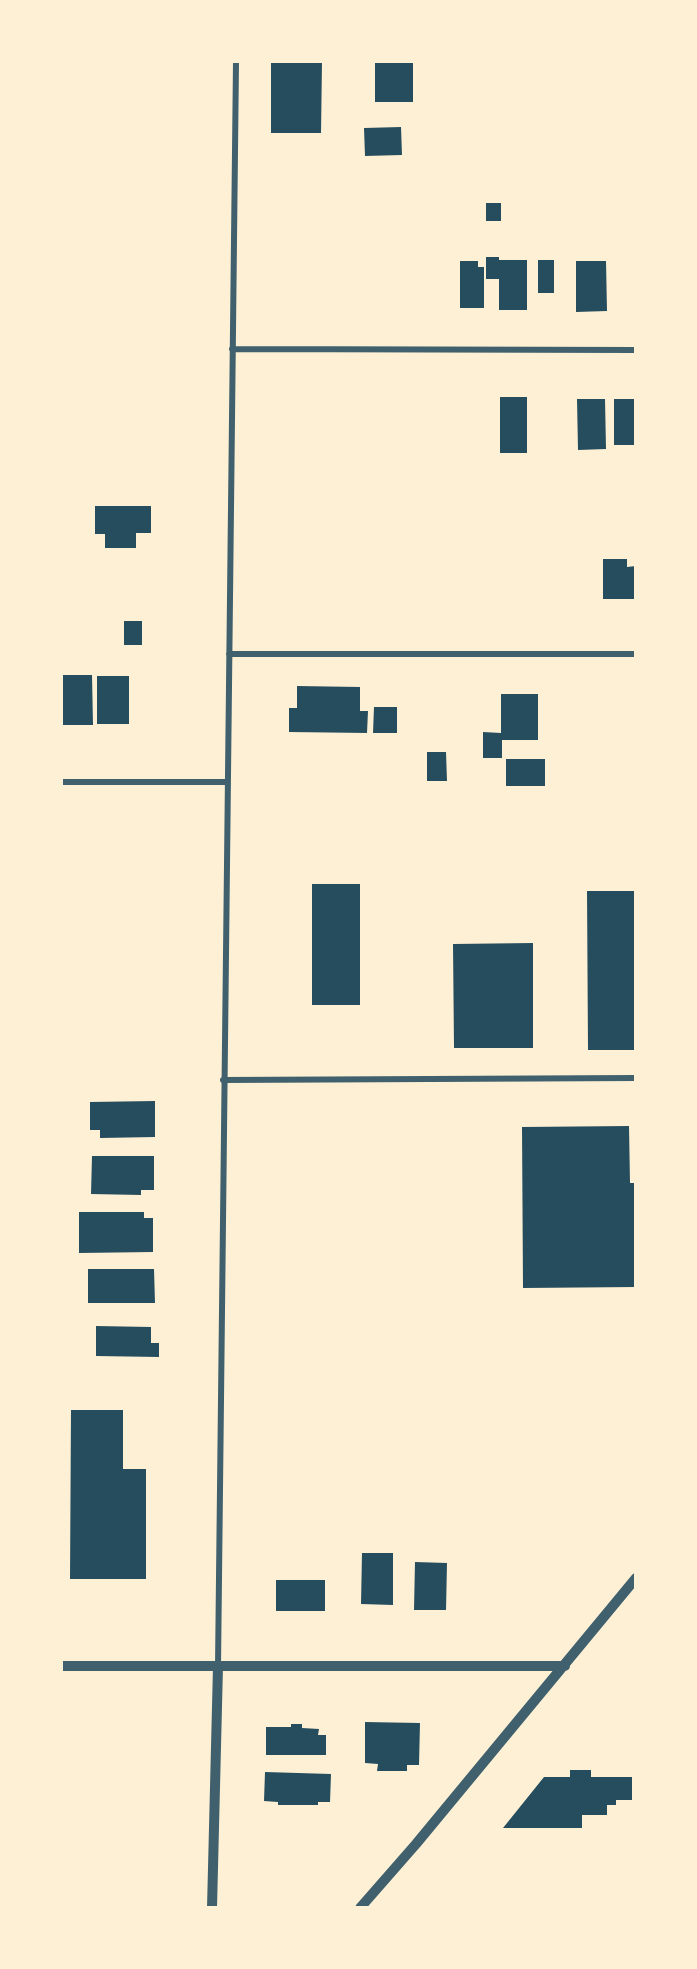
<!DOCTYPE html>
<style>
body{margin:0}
#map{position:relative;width:697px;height:1969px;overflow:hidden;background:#fdf0d5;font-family:Helvetica,sans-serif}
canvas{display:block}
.frame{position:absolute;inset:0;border:63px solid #fdf0d5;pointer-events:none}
</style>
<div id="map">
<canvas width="697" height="1969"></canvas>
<div class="frame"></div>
</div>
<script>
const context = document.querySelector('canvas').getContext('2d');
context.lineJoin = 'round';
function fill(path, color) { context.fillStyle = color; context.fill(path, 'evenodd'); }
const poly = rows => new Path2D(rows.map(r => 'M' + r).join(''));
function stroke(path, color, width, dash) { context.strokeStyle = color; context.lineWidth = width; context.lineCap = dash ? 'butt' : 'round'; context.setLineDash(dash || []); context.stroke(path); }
const building = poly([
 [271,62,322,62,321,133,271,133],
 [375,62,413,62,413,102,375,102],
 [401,127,402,155,365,156,364,128],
 [486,203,501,203,501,221,486,221],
 [486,257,499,257,499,260,527,260,527,310,499,310,499,279,486,279],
 [538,260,554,260,554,293,538,293],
 [460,261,478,261,478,267,484,267,484,308,460,308],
 [576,261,606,261,607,311,576,312],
 [500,397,527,397,527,453,500,453],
 [577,399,605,399,606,449,578,450],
 [614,399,636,399,636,445,614,445],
 [95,506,151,506,151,533,136,533,136,548,105,548,105,534,95,534],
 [603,559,627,559,627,567,636,566,636,599,603,599],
 [124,621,142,621,142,645,124,645],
 [62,675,92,675,93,725,62,725],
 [97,676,129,676,129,724,97,724],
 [297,686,360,687,360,711,368,711,367,733,289,732,289,708,297,708],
 [501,694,538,694,538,740,502,740,502,758,483,758,483,732,501,733],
 [374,707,397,707,397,733,373,733],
 [427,752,446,752,447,781,427,781],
 [506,759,545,759,545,786,506,786],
 [312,884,360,884,360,1005,312,1005],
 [587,891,636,891,636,1050,588,1050],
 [533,943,533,1048,454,1048,453,944],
 [155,1101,155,1137,100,1138,100,1130,90,1130,90,1102],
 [629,1126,630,1183,636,1183,636,1287,523,1288,522,1127],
 [92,1156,154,1156,154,1190,141,1190,141,1195,91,1194],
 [79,1212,144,1212,144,1218,153,1218,153,1252,79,1253],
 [88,1269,154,1269,155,1303,88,1303],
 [96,1326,151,1327,151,1343,159,1343,159,1357,96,1356],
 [71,1410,123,1410,123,1469,146,1469,146,1579,70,1579],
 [362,1553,393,1553,393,1605,361,1604],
 [415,1562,447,1563,446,1610,414,1610],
 [276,1580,325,1580,325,1611,276,1611],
 [365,1722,420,1723,419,1765,407,1765,407,1771,377,1771,378,1764,365,1763],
 [291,1724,302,1724,302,1728,319,1729,318,1735,326,1735,326,1755,266,1755,266,1727,291,1727],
 [570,1770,591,1770,591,1777,632,1777,632,1800,616,1800,616,1805,607,1805,607,1815,582,1815,582,1828,503,1828,544,1777,570,1777],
 [265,1772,331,1774,330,1802,318,1802,318,1805,278,1805,278,1802,264,1801]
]);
const minor = poly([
 [232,349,636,350],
 [229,654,636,654],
 [62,782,228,782],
 [223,1080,636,1078],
 [218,1666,236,62]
]);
const tertiary = poly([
 [62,1666,565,1666],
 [212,1908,218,1666],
 [360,1908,416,1844,636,1578]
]);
fill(building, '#264d5e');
stroke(minor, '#3f606c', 6);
stroke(tertiary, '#3f606c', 10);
</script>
